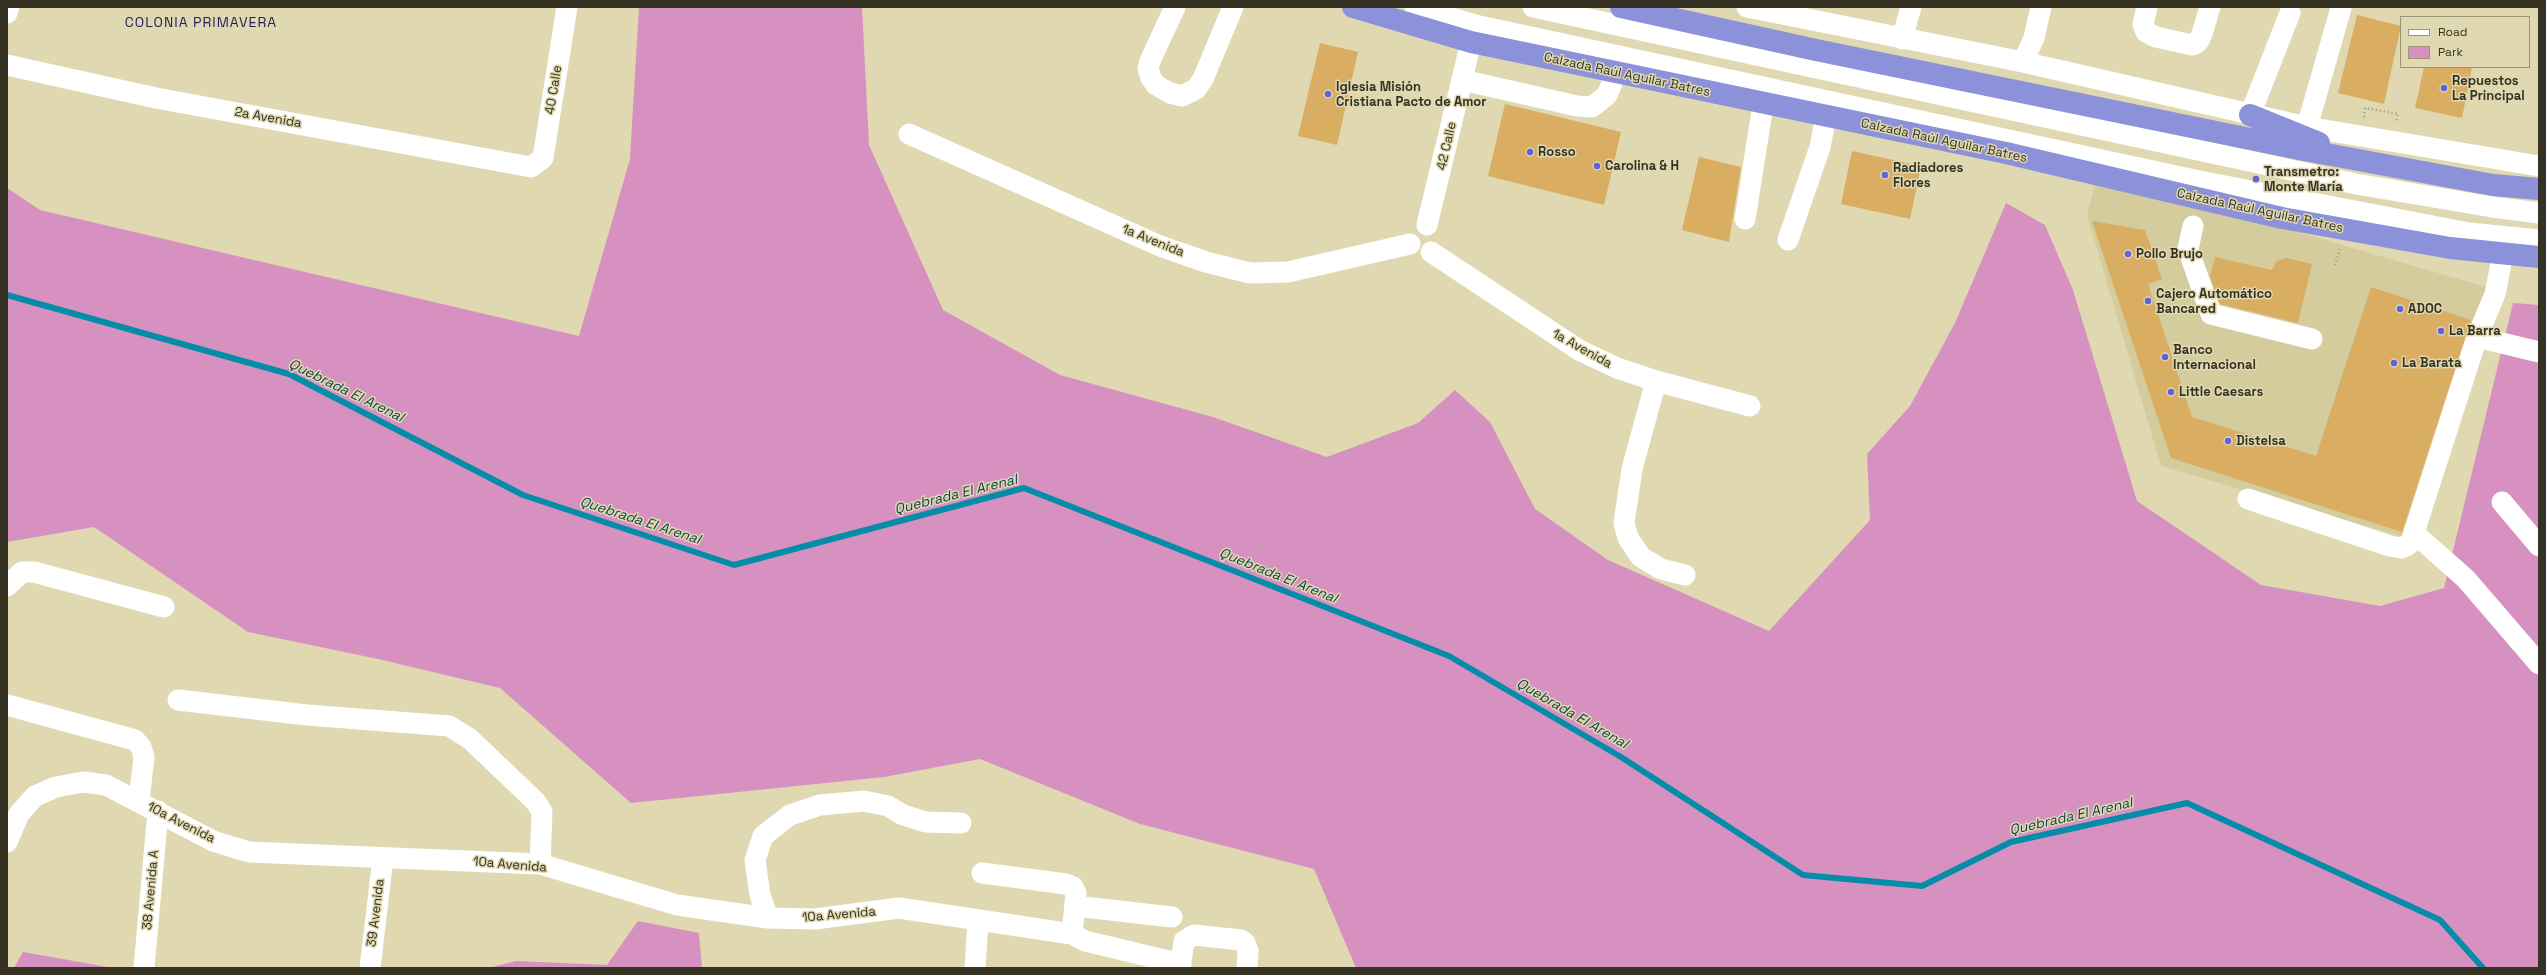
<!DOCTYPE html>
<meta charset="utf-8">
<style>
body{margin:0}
#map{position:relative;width:2546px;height:975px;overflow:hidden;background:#dfd8b0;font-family:"Space Grotesk",sans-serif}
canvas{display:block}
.frame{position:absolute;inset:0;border:8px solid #353223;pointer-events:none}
.legend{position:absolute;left:2400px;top:16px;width:130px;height:52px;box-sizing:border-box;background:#dfd8b0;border:1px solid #9b9678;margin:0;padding:5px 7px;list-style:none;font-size:12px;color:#353223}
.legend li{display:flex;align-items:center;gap:8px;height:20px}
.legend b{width:20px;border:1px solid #9b9678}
</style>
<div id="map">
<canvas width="2546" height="975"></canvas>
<div class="frame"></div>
<ul class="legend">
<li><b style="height:5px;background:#fff"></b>Road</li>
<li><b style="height:11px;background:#d791c0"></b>Park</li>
</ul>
</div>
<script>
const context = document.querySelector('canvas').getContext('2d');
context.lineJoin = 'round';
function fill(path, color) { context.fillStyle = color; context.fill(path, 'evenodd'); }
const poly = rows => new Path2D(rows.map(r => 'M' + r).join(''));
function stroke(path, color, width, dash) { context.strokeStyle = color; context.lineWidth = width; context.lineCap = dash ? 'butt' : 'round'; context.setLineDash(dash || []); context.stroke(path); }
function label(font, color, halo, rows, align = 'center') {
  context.font = font + ' "Space Grotesk",sans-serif'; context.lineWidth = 3; context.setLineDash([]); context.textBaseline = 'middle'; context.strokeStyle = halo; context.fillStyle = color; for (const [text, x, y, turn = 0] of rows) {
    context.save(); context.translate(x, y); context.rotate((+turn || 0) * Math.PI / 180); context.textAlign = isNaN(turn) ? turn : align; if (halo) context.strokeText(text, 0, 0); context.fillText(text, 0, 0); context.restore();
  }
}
const built = poly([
 [2098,174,2493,289,2421,542,2161,466,2087,215]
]);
const green = poly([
 [639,7,862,7,869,145,943,310,1060,375,1213,417,1327,457,1418,423,1455,390,1490,422,1535,509,1608,560,1769,631,1870,520,1867,454,1910,406,1955,323,2006,203,2045,225,2073,290,2137,501,2261,585,2380,606,2444,588,2513,303,2539,305,2539,968,1356,968,1314,869,1140,824,980,759,884,777,631,803,500,688,378,659,248,632,94,527,7,542,7,188,40,210,579,336,630,159],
 [638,921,699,933,702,968,488,968,516,961,607,965],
 [23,952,113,968,14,968]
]);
const stream = poly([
 [7,295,289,374,523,495,734,565,1024,488,1449,656,1621,757,1803,875,1922,886,2011,842,2187,803,2440,920,2483,968]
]);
const building = poly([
 [2357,15,2401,26,2384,104,2338,93],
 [1320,43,1358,52,1337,145,1298,136],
 [2424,67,2472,67,2462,118,2415,108],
 [1505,104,1621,132,1604,205,1488,176],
 [1852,151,1921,166,1910,219,1841,204],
 [1699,157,1741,167,1729,242,1682,230],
 [2092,221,2145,230,2162,279,2148,284,2192,417,2316,456,2371,287,2471,320,2402,532,2171,458],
 [2215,257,2272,270,2277,261,2287,258,2312,264,2298,323,2220,304,2210,276]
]);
const path = poly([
 [2364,117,2365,108,2398,114,2396,123],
 [2335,265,2340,249]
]);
const minor = poly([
 [1175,7,1150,61,1148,69,1151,78,1156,85,1170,93,1182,96,1196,89,1203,79,1233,7],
 [1415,7,1475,25,2204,182,2469,233,2539,240],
 [1533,7,2356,184,2492,207,2539,213],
 [1747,7,2023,62,2307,127,2539,166],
 [2147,7,2143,24,2146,32,2156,37,2192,45,2198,42,2202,34,2210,7],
 [7,13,9,7],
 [1902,39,1911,7],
 [2023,62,2034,38,2041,7],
 [7,65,156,98,531,167,543,158,567,7],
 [1462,80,1577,106,1592,107,1607,95,1616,73],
 [2250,115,2290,13],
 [2307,127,2341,8],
 [909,134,1160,246,1206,262,1250,273,1288,272,1410,244],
 [1745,219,1763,105],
 [1427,225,1471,42],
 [2193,226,2188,249,2211,314,2312,339],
 [1788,240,1820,147,1826,116],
 [1431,252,1579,350,1617,368,1656,381,1750,406],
 [2477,337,2539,352],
 [1656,381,1632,469,1624,523,1628,538,1641,557,1661,569,1685,575],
 [2248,499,2390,546,2401,548,2408,545,2411,542,2477,337,2495,294,2503,254],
 [2502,502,2539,546],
 [2414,533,2466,579,2539,664],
 [7,586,22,572,34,572,164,607],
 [178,700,307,715,449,726,470,739,536,802,542,812,540,864],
 [7,705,135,740,141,747,144,757,139,801],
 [7,842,19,814,35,796,56,787,83,782,106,785,213,841,249,852,540,864,677,905,768,918,815,919,899,908,1072,934,1085,941,1181,964],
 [982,873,1066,884,1073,887,1076,893,1072,934],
 [1075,906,1172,917],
 [768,918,760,895,755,860,763,836,790,815,820,805,864,801,888,806,903,815,926,822,961,823],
 [144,968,158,811],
 [370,968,383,858],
 [975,968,978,922],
 [1180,968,1184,941,1194,935,1241,940,1245,943,1248,951,1247,968]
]);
const highway = poly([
 [1353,7,1471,42,2006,153,2282,218,2450,248,2539,257],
 [1621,7,1816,50,2299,149,2493,185,2539,189],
 [2250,115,2319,143]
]);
const markers = [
 [2444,88,4,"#6361da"],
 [1328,94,4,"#6361da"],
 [1530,152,4,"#6361da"],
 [1597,166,4,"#6361da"],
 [1885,175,4,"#6361da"],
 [2256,179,4,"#6361da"],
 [2128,254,4,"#6361da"],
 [2148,301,4,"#6361da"],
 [2400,309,4,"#6361da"],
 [2441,331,4,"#6361da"],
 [2165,357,4,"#6361da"],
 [2394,363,4,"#6361da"],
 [2171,392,4,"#6361da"],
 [2228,441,4,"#6361da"]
];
const streetNames = [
 ["Calzada Raúl Aguilar Batres",1627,75,12],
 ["40 Calle",554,90,-81],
 ["2a Avenida",268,118,10],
 ["Calzada Raúl Aguilar Batres",1944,141,12],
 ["42 Calle",1447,146,-77],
 ["Calzada Raúl Aguilar Batres",2260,211,12],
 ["1a Avenida",1153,241,22],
 ["1a Avenida",1582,349,29],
 ["10a Avenida",181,823,27],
 ["10a Avenida",510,865,5],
 ["38 Avenida A",151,890,-85],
 ["39 Avenida",376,913,-83],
 ["10a Avenida",839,915,-5]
];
const poiNames = [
 ["Repuestos",2452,81],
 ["La Principal",2452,96],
 ["Iglesia Misión",1336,87],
 ["Cristiana Pacto de Amor",1336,102],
 ["Rosso",1538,152],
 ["Carolina & H",1605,166],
 ["Radiadores",1893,168],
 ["Flores",1893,183],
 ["Transmetro:",2264,172],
 ["Monte María",2264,187],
 ["Pollo Brujo",2136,254],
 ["Cajero Automático",2156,294],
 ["Bancared",2156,309],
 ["ADOC",2408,309],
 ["La Barra",2449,331],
 ["Banco",2173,350],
 ["Internacional",2173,365],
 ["La Barata",2402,363],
 ["Little Caesars",2179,392],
 ["Distelsa",2236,441]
];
const neighbourhoodNames = [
 ["COLONIA PRIMAVERA",201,23]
];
const waterNames = [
 ["Quebrada El Arenal",346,391,26],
 ["Quebrada El Arenal",956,495,-14],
 ["Quebrada El Arenal",640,521,18],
 ["Quebrada El Arenal",1278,576,22],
 ["Quebrada El Arenal",1572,714,30],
 ["Quebrada El Arenal",2071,817,-13]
];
fill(built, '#d4cc9c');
fill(green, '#d791c0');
stroke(stream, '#048ca9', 6);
fill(building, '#d9ad62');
stroke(path, '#9c9779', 2.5, [1, 3]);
stroke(minor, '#fff', 21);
stroke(highway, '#8c92d9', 22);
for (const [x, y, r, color] of markers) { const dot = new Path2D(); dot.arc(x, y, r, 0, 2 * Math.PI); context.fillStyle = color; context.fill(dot); stroke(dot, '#dfd8b0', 1.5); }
label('13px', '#353223', '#dfd8b0', streetNames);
label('bold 13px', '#353223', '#dfd8b0', poiNames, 'left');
context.letterSpacing = '1px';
label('14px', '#24225c', '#dfd8b0', neighbourhoodNames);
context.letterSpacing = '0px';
label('italic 14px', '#134350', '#dfd8b0', waterNames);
</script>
